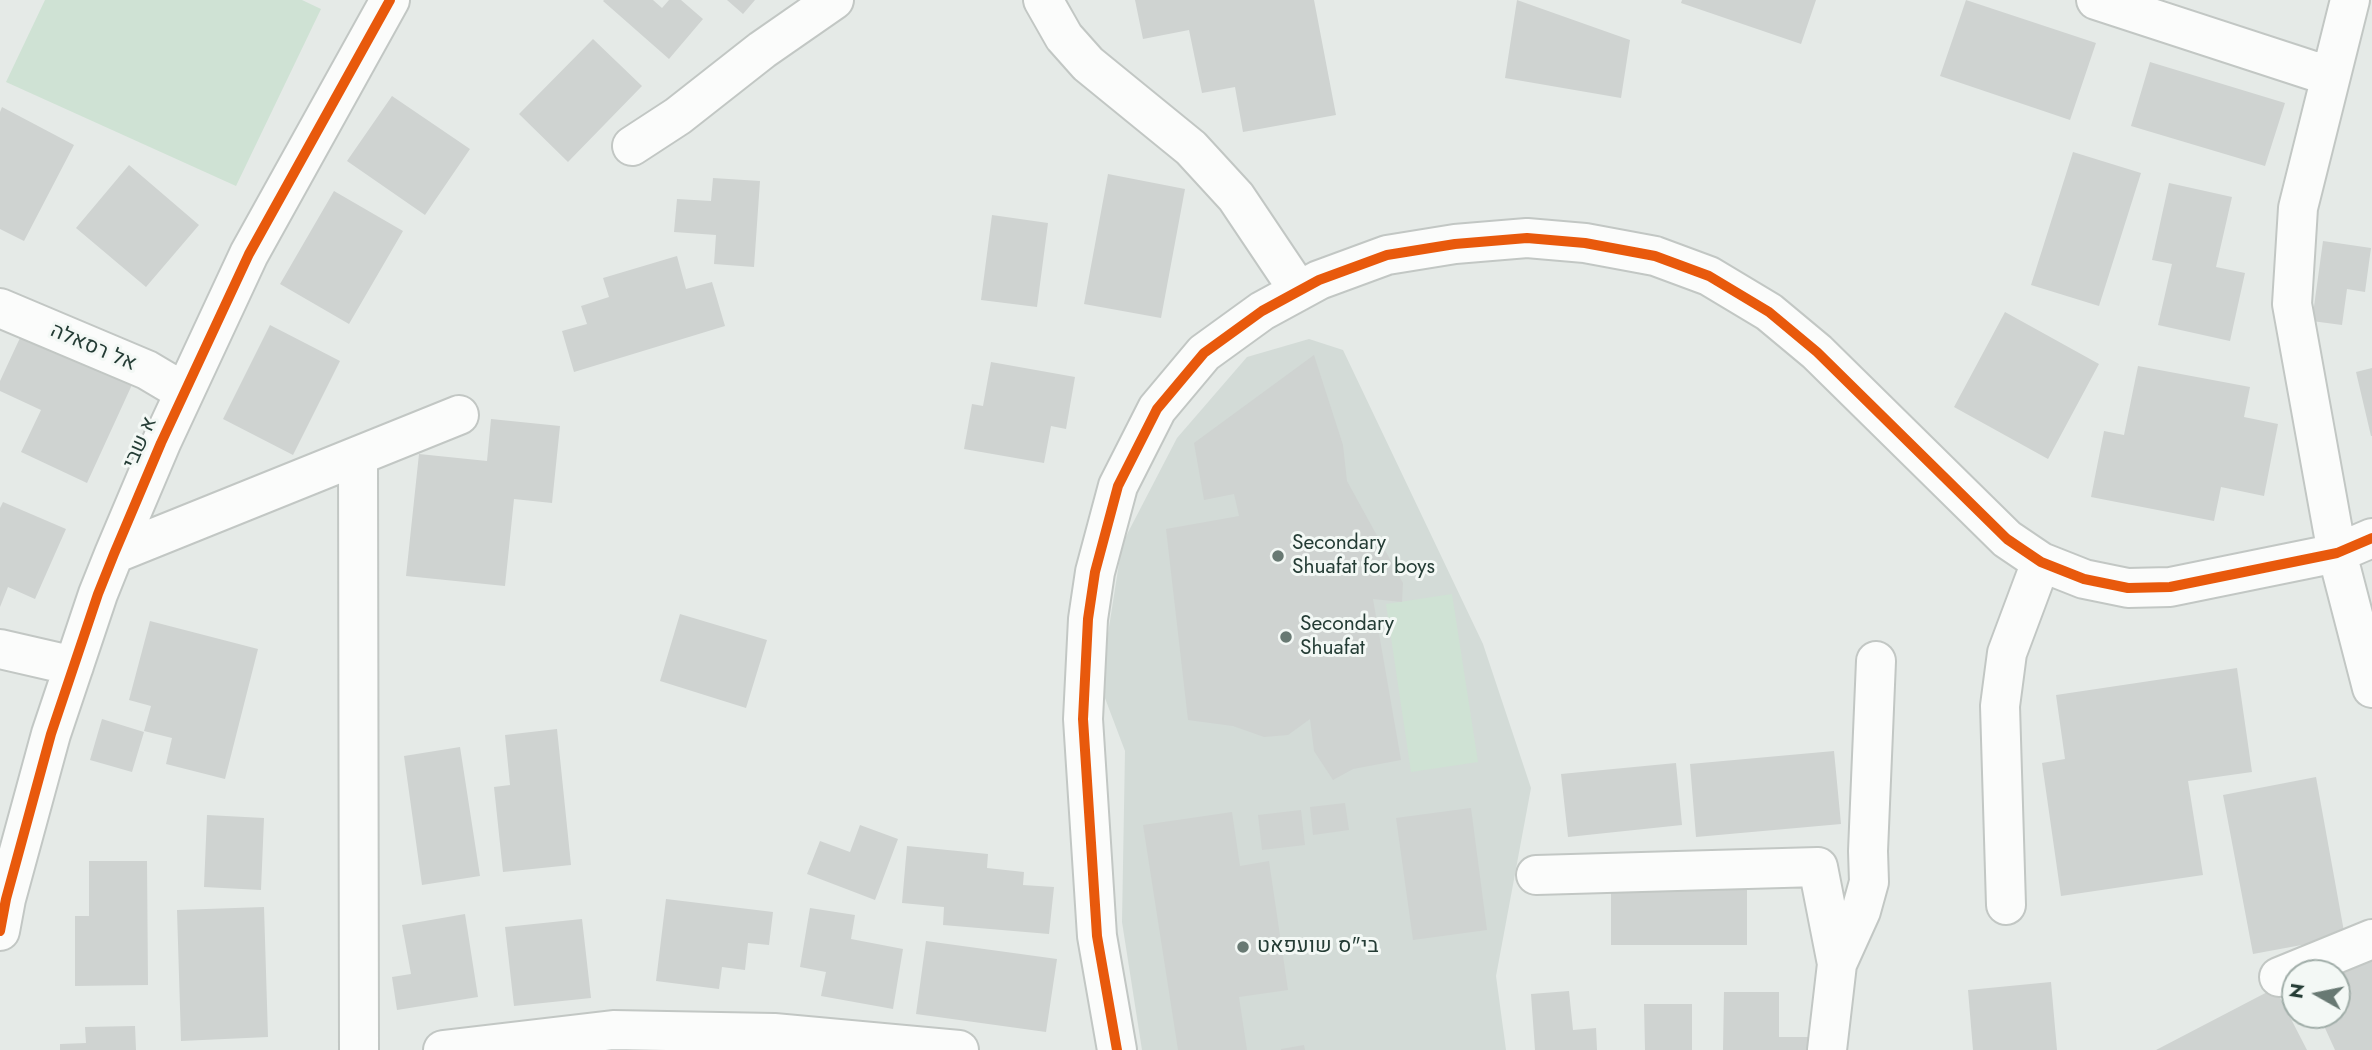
<!DOCTYPE html>
<meta charset="utf-8">
<style>
body{margin:0}
#map{position:relative;width:2372px;height:1050px;overflow:hidden;background:#e5eae7;font-family:Jost,sans-serif}
canvas{display:block}
.north{position:absolute;left:2281px;top:959px;width:70px;height:70px;box-sizing:border-box;background:#f3f8f5;border:2px solid #a0ada8;border-radius:50%;rotate:279deg;font-size:19px;font-weight:700;line-height:28px;text-align:center;color:#243c35}
.north::after{content:'';display:block;margin:auto;width:24px;height:32px;background:#687973;clip-path:polygon(50% 0,100% 100%,50% 72%,0 100%)}
</style>
<div id="map">
<canvas width="2372" height="1050"></canvas>
<div class="north">N</div>
</div>
<script>
const context = document.querySelector('canvas').getContext('2d');
context.lineJoin = 'round';
function fill(path, color) { context.fillStyle = color; context.fill(path, 'evenodd'); }
const poly = rows => new Path2D(rows.map(r => 'M' + r).join(''));
function stroke(path, color, width, dash) { context.strokeStyle = color; context.lineWidth = width; context.lineCap = dash ? 'butt' : 'round'; context.setLineDash(dash || []); context.stroke(path); }
function label(font, color, halo, rows, align = 'center') {
  context.font = font + ' Jost,Heebo,sans-serif'; context.lineWidth = 6; context.setLineDash([]); context.textBaseline = 'middle'; context.strokeStyle = halo; context.fillStyle = color; for (const [text, x, y, turn = 0] of rows) {
    context.save(); context.translate(x, y); context.rotate((+turn || 0) * Math.PI / 180); context.textAlign = isNaN(turn) ? turn : align; if (halo) context.strokeText(text, 0, 0); context.fillText(text, 0, 0); context.restore();
  }
}
const built = poly([
 [1309,339,1343,350,1483,644,1531,788,1496,976,1506,1050,1142,1050,1122,922,1125,751,1100,685,1122,544,1177,438,1247,357]
]);
const green = poly([
 [45,0,302,0,321,9,236,186,6,82],
 [1452,594,1478,762,1411,772,1386,604]
]);
const building = poly([
 [604,0,653,0,662,8,669,0,681,0,703,19,669,59,603,1],
 [727,0,755,0,743,14],
 [1135,0,1314,0,1336,115,1243,132,1235,87,1202,93,1189,30,1143,39],
 [1517,0,1630,40,1621,98,1505,78],
 [1682,0,1816,0,1801,44,1681,3],
 [1966,0,2096,43,2070,120,1940,76],
 [593,39,642,86,568,162,519,114],
 [2150,62,2285,103,2265,166,2131,126],
 [392,96,470,149,425,215,347,161],
 [2,107,74,145,24,241,0,229,0,112],
 [2073,152,2141,173,2099,306,2031,285],
 [129,165,199,225,146,287,76,228],
 [1108,174,1185,189,1161,318,1084,304],
 [713,178,760,181,754,267,714,264,716,235,674,232,677,199,711,201],
 [2169,183,2232,197,2216,267,2245,273,2230,341,2158,325,2172,264,2152,260],
 [334,191,403,231,349,324,280,284],
 [992,215,1048,223,1037,307,981,300],
 [2323,241,2371,248,2365,292,2347,289,2342,325,2312,321],
 [677,256,686,289,712,282,725,326,574,372,562,331,587,324,581,306,609,297,603,278],
 [2005,312,2099,364,2048,459,1954,407],
 [26,325,136,376,87,483,21,452,41,410,0,391,0,381],
 [270,325,340,361,293,455,223,419],
 [1314,355,1343,445,1347,481,1403,583,1402,602,1373,599,1401,760,1353,769,1333,780,1314,751,1310,719,1288,735,1264,737,1233,726,1188,720,1166,529,1239,516,1234,494,1204,500,1194,443],
 [991,362,1075,377,1066,429,1051,426,1044,463,964,449,972,404,983,406],
 [2138,366,2250,387,2244,417,2278,424,2264,496,2221,487,2214,521,2091,497,2104,431,2124,435],
 [2372,368,2372,436,2371,436,2356,372],
 [491,419,560,426,552,503,514,499,505,586,406,576,419,454,487,461],
 [3,502,66,529,35,599,8,587,0,607,0,508],
 [680,614,767,640,746,708,660,681],
 [150,621,258,649,225,779,166,764,172,738,144,731,151,706,129,700],
 [2237,668,2252,772,2188,781,2203,875,2061,896,2042,763,2065,759,2056,695],
 [102,719,144,732,132,772,90,760],
 [557,729,571,865,503,872,494,787,510,785,505,735],
 [460,747,480,876,422,885,404,756],
 [1834,751,1841,824,1696,837,1690,764],
 [1676,763,1682,825,1568,837,1561,774],
 [2316,777,2345,937,2253,954,2223,795],
 [1345,803,1349,830,1313,835,1310,807],
 [1471,808,1487,930,1413,940,1396,818],
 [1301,810,1305,845,1262,850,1258,815],
 [1232,812,1240,866,1269,861,1288,990,1239,997,1247,1050,1178,1050,1143,825],
 [207,815,264,818,261,890,204,887],
 [860,825,898,839,875,900,807,874,820,841,850,852],
 [907,846,988,854,987,868,1024,872,1023,885,1054,887,1049,934,943,925,944,907,902,903],
 [89,861,147,861,148,985,75,986,75,916,89,916],
 [1611,878,1747,878,1747,945,1611,945],
 [666,899,773,912,769,945,748,943,745,970,722,967,719,989,656,981],
 [264,907,268,1037,181,1041,177,910],
 [810,908,855,915,851,939,903,949,893,1009,821,996,826,972,800,967],
 [465,914,478,997,397,1010,392,977,411,974,402,925],
 [582,919,591,998,514,1006,505,927],
 [926,941,1057,959,1046,1032,916,1014],
 [2372,959,2372,1050,2335,1050,2319,1015,2337,1015,2337,975],
 [2051,982,2057,1050,1973,1050,1968,990],
 [2275,988,2307,1050,2156,1050],
 [1569,991,1573,1030,1596,1028,1597,1050,1535,1050,1531,994],
 [1724,992,1779,992,1779,1037,1811,1037,1811,1050,1723,1050],
 [1644,1004,1692,1004,1692,1050,1645,1050],
 [135,1026,136,1050,60,1050,60,1044,86,1043,85,1027],
 [1304,1045,1305,1050,1281,1050,1281,1049]
]);
const minor = poly([
 [1043,0,1064,37,1088,64,1191,148,1236,197,1299,291],
 [2096,0,2329,76],
 [2350,0,2298,208,2292,304,2337,553,2372,688],
 [632,146,678,116,762,50,834,0],
 [0,308,147,370,184,392],
 [358,456,359,1050],
 [114,554,459,415],
 [0,649,74,666],
 [1536,875,1818,867,1837,964],
 [2006,905,2000,706,2007,653,2041,562],
 [0,931,6,899,51,734,98,594,114,554,161,443,249,254,390,0],
 [2279,977,2372,939],
 [443,1050,613,1030,774,1033,959,1050],
 [1117,1050,1097,936,1083,719,1088,619,1095,572,1118,486,1157,409,1204,353,1262,311,1319,280,1387,255,1455,244,1527,238,1585,243,1655,256,1709,276,1769,312,1817,352,2007,539,2041,562,2084,579,2128,588,2170,587,2337,553,2372,538],
 [1827,1050,1837,964,1861,911,1869,882,1868,851,1876,661]
]);
const cycleway = poly([
 [0,931,6,899,51,734,98,594,114,554,161,443,249,254,390,0],
 [1117,1050,1097,936,1083,719,1088,619,1095,572,1118,486,1157,409,1204,353,1262,311,1319,280,1387,255,1455,244,1527,238,1585,243,1655,256,1709,276,1769,312,1817,352,2007,539,2041,562,2084,579,2128,588,2170,587,2337,553,2372,538]
]);
const markers = [
 [1278,556,7,"#687973"],
 [1286,637,7,"#687973"],
 [1243,947,7,"#687973"]
];
const streetNames = [
 ["אל רסאלה",93,348,23],
 ["א שבי",141,443,-66]
];
const poiNames = [
 ["Secondary",1292,544],
 ["Shuafat for boys",1292,568],
 ["Secondary",1300,625],
 ["Shuafat",1300,649],
 ["בי\"ס שועפאט",1257,947]
];
fill(built, '#d3dbd7');
fill(green, '#cfe2d4');
fill(building, '#cfd3d1');
stroke(minor, '#c2c7c4', 42);
stroke(minor, '#fbfcfb', 38);
stroke(cycleway, '#e8590c', 10);
for (const [x, y, r, color] of markers) { const dot = new Path2D(); dot.arc(x, y, r, 0, 2 * Math.PI); context.fillStyle = color; context.fill(dot); stroke(dot, '#f3f8f5', 2.5); }
label('21px', '#243c35', '#f3f8f5', streetNames);
label('21px', '#243c35', '#f3f8f5', poiNames, 'left');
</script>
